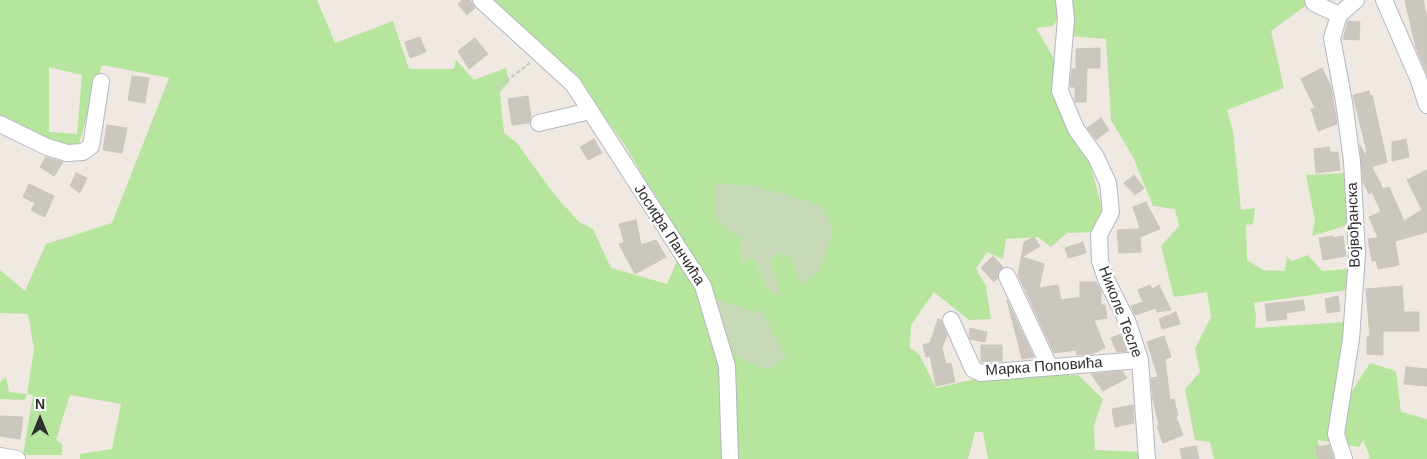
<!DOCTYPE html>
<meta charset="utf-8">
<style>
body{margin:0}
#map{position:relative;width:1427px;height:459px;overflow:hidden;background:#efe9e1;font-family:Helvetica,sans-serif}
canvas{display:block}
.north{position:absolute;left:15px;top:394px;width:50px;height:50px;-webkit-text-stroke:4px #fff;paint-order:stroke;rotate:0deg;font-size:14px;font-weight:700;line-height:20px;text-align:center;color:#2e2e2e}
.north::after{content:'';display:block;margin:auto;width:18px;height:22px;background:#2e2e2e;clip-path:polygon(50% 0,100% 100%,50% 72%,0 100%)}
</style>
<div id="map">
<canvas width="1427" height="459"></canvas>
<div class="north">N</div>
</div>
<script>
const context = document.querySelector('canvas').getContext('2d');
context.lineJoin = 'round';
function fill(path, color) { context.fillStyle = color; context.fill(path, 'evenodd'); }
const poly = rows => new Path2D(rows.map(r => 'M' + r).join(''));
function stroke(path, color, width, dash) { context.strokeStyle = color; context.lineWidth = width; context.lineCap = dash ? 'butt' : 'round'; context.setLineDash(dash || []); context.stroke(path); }
function label(font, color, halo, rows, align = 'center') {
  context.font = font + ' Helvetica,sans-serif'; context.lineWidth = 5; context.setLineDash([]); context.textBaseline = 'middle'; context.strokeStyle = halo; context.fillStyle = color; for (const [text, x, y, turn = 0] of rows) {
    context.save(); context.translate(x, y); context.rotate((+turn || 0) * Math.PI / 180); context.textAlign = isNaN(turn) ? turn : align; if (halo) context.strokeText(text, 0, 0); context.fillText(text, 0, 0); context.restore();
  }
}
const green = poly([
 [0,0,317,0,335,43,393,21,409,69,454,69,456,60,474,80,506,68,509,82,500,92,504,133,517,143,554,194,579,222,593,229,611,268,667,284,684,244,624,144,583,87,492,0,1307,0,1308,4,1271,31,1284,88,1227,110,1233,131,1241,210,1255,208,1253,224,1246,225,1247,260,1263,270,1285,271,1287,257,1292,261,1308,255,1322,271,1348,269,1347,290,1254,303,1256,317,1255,328,1346,322,1349,396,1370,363,1396,371,1401,412,1427,419,1427,459,1368,459,1370,457,1363,440,1359,447,1318,440,1321,459,1214,459,1210,442,1195,440,1185,389,1200,372,1195,349,1211,317,1207,292,1174,297,1161,246,1179,226,1175,209,1153,206,1133,157,1111,120,1106,39,1071,36,1063,9,1053,26,1036,28,1054,59,1090,163,1103,212,1094,232,1067,233,1051,247,1038,237,1006,239,1003,259,987,252,976,269,986,286,991,319,969,320,934,292,911,325,910,348,919,354,936,388,988,376,1078,375,1103,399,1094,425,1095,450,1142,452,1141,459,988,459,983,432,975,432,968,459,80,459,80,454,112,449,121,404,70,395,56,440,62,444,62,455,23,455,33,395,27,394,25,400,0,399,0,382,6,377,9,392,27,394,34,349,28,314,0,313,0,270,25,291,46,244,112,223,169,78,102,65,78,147,0,125],
 [49,67,82,75,77,134,49,132],
 [833,230,801,284,790,257,780,253,769,260,781,295,766,288,755,259,747,258,742,263,740,255,743,238],
 [1348,173,1351,224,1312,236,1315,220,1306,175]
]);
const cemetery = poly([
 [715,183,759,187,822,206,833,230,820,270,801,285,790,257,780,253,769,260,782,296,766,288,755,259,747,258,742,263,740,255,743,238,728,231,716,217],
 [715,300,763,313,786,356,770,370,736,357]
]);
const building = poly([
 [463,0,470,0,475,8,467,15,458,4,463,0],
 [1405,0,1423,0,1427,19,1427,74,1416,48,1405,0],
 [1348,21,1360,22,1359,40,1343,39,1348,21],
 [420,37,426,52,410,58,405,42,420,37],
 [475,38,488,54,469,69,458,51,475,38],
 [1100,48,1100,68,1087,68,1086,102,1075,102,1075,87,1070,87,1072,69,1076,69,1076,49,1100,48],
 [1322,68,1331,87,1337,124,1318,131,1311,109,1315,108,1301,79,1322,68],
 [132,76,149,78,145,103,128,100,132,76],
 [1369,91,1370,96,1372,95,1387,162,1372,167,1383,189,1389,187,1404,221,1422,210,1407,180,1427,170,1427,232,1395,241,1399,265,1378,269,1376,261,1372,261,1368,239,1378,238,1369,217,1381,212,1372,192,1369,194,1363,182,1360,145,1367,158,1366,148,1353,95,1369,91],
 [528,96,531,117,529,123,512,125,508,99,528,96],
 [1101,118,1109,130,1096,140,1087,128,1101,118],
 [107,125,127,128,122,153,103,150,107,125],
 [594,139,602,153,588,160,580,147,594,139],
 [1406,139,1409,157,1392,161,1392,142,1406,139],
 [1329,147,1330,152,1338,152,1340,170,1316,173,1314,149,1329,147],
 [46,157,63,162,54,176,40,167,46,157],
 [76,173,87,178,80,193,70,186,76,173],
 [1134,175,1144,188,1135,195,1124,183,1134,175],
 [29,184,54,196,45,217,31,210,35,203,23,197,29,184],
 [1146,202,1160,229,1140,237,1141,252,1119,253,1117,230,1140,229,1133,207,1146,202],
 [636,220,641,245,656,240,666,257,635,274,619,244,624,242,619,224,636,220],
 [1332,236,1332,238,1343,236,1346,256,1323,260,1319,238,1332,236],
 [1034,237,1040,246,1022,257,1044,264,1039,288,1058,285,1061,300,1080,297,1080,282,1096,282,1101,291,1101,305,1105,305,1107,318,1094,320,1105,348,1091,354,1077,355,1076,350,1054,353,1018,275,1024,242,1034,237],
 [1083,242,1086,253,1068,258,1065,248,1083,242],
 [993,256,1003,267,999,271,998,278,994,282,981,268,993,256],
 [1150,285,1152,289,1159,285,1171,310,1157,312,1156,308,1135,315,1131,306,1143,302,1138,290,1150,285],
 [1402,286,1404,312,1419,312,1419,331,1383,331,1383,355,1367,354,1367,337,1370,337,1366,289,1402,286],
 [1338,296,1340,311,1327,313,1325,299,1338,296],
 [1007,300,1034,357,1022,359,1007,300],
 [1303,300,1305,310,1286,313,1287,319,1267,321,1265,304,1303,300],
 [1176,312,1180,324,1162,329,1159,319,1176,312],
 [938,319,941,320,947,335,942,348,946,364,951,363,955,382,936,386,930,356,926,357,923,345,930,343,938,319],
 [970,328,987,332,985,342,970,339,969,335,970,328],
 [1121,334,1127,351,1117,352,1111,338,1121,334],
 [1164,336,1171,357,1165,359,1170,400,1174,399,1178,416,1176,417,1183,435,1163,443,1157,426,1159,425,1153,400,1151,378,1158,377,1147,342,1164,336],
 [981,345,1002,345,1002,361,981,362,981,345],
 [1406,367,1427,369,1427,386,1404,384,1406,367],
 [1122,371,1127,378,1103,391,1091,374,1122,371],
 [1133,405,1134,423,1115,427,1112,409,1133,405],
 [0,416,23,417,20,439,0,436,0,416],
 [1329,445,1334,459,1318,459,1316,447,1329,445],
 [1196,446,1199,459,1182,459,1180,449,1196,446]
]);
const path = poly([
 [496,89,531,62]
]);
const minor = poly([
 [481,0,573,84,703,286,727,366,730,459],
 [1064,0,1066,19,1060,91,1076,129,1096,157,1108,183,1111,212,1099,235,1100,261,1106,279,1128,323,1140,360,1147,459],
 [1313,0,1314,3,1339,15],
 [1384,0,1418,78,1427,105],
 [539,123,590,111],
 [0,124,47,147,67,153,83,152,91,146,101,82],
 [1007,276,1049,366],
 [951,320,973,369,981,373,1140,360],
 [0,456,17,459],
 [1344,459,1336,434,1351,339,1357,254,1352,161,1344,102,1332,38,1339,15,1356,0]
]);
const streetNames = [
 ["Војвођанска",1354,225,-92],
 ["Јосифа Панчића",669,235,57],
 ["Николе Тесле",1120,312,69],
 ["Марка Поповића",1044,367,-4]
];
fill(green, '#b6e59e');
fill(cemetery, '#c8d9b8');
fill(building, '#cbc7bf');
stroke(building, '#cbc5ba', 1);
stroke(minor, '#b4b7c1', 18);
stroke(path, '#c9c9c9', 2.5, [4, 2.5]);
stroke(minor, '#fff', 16);
label('15px', '#2e2e2e', '#fff', streetNames);
</script>
